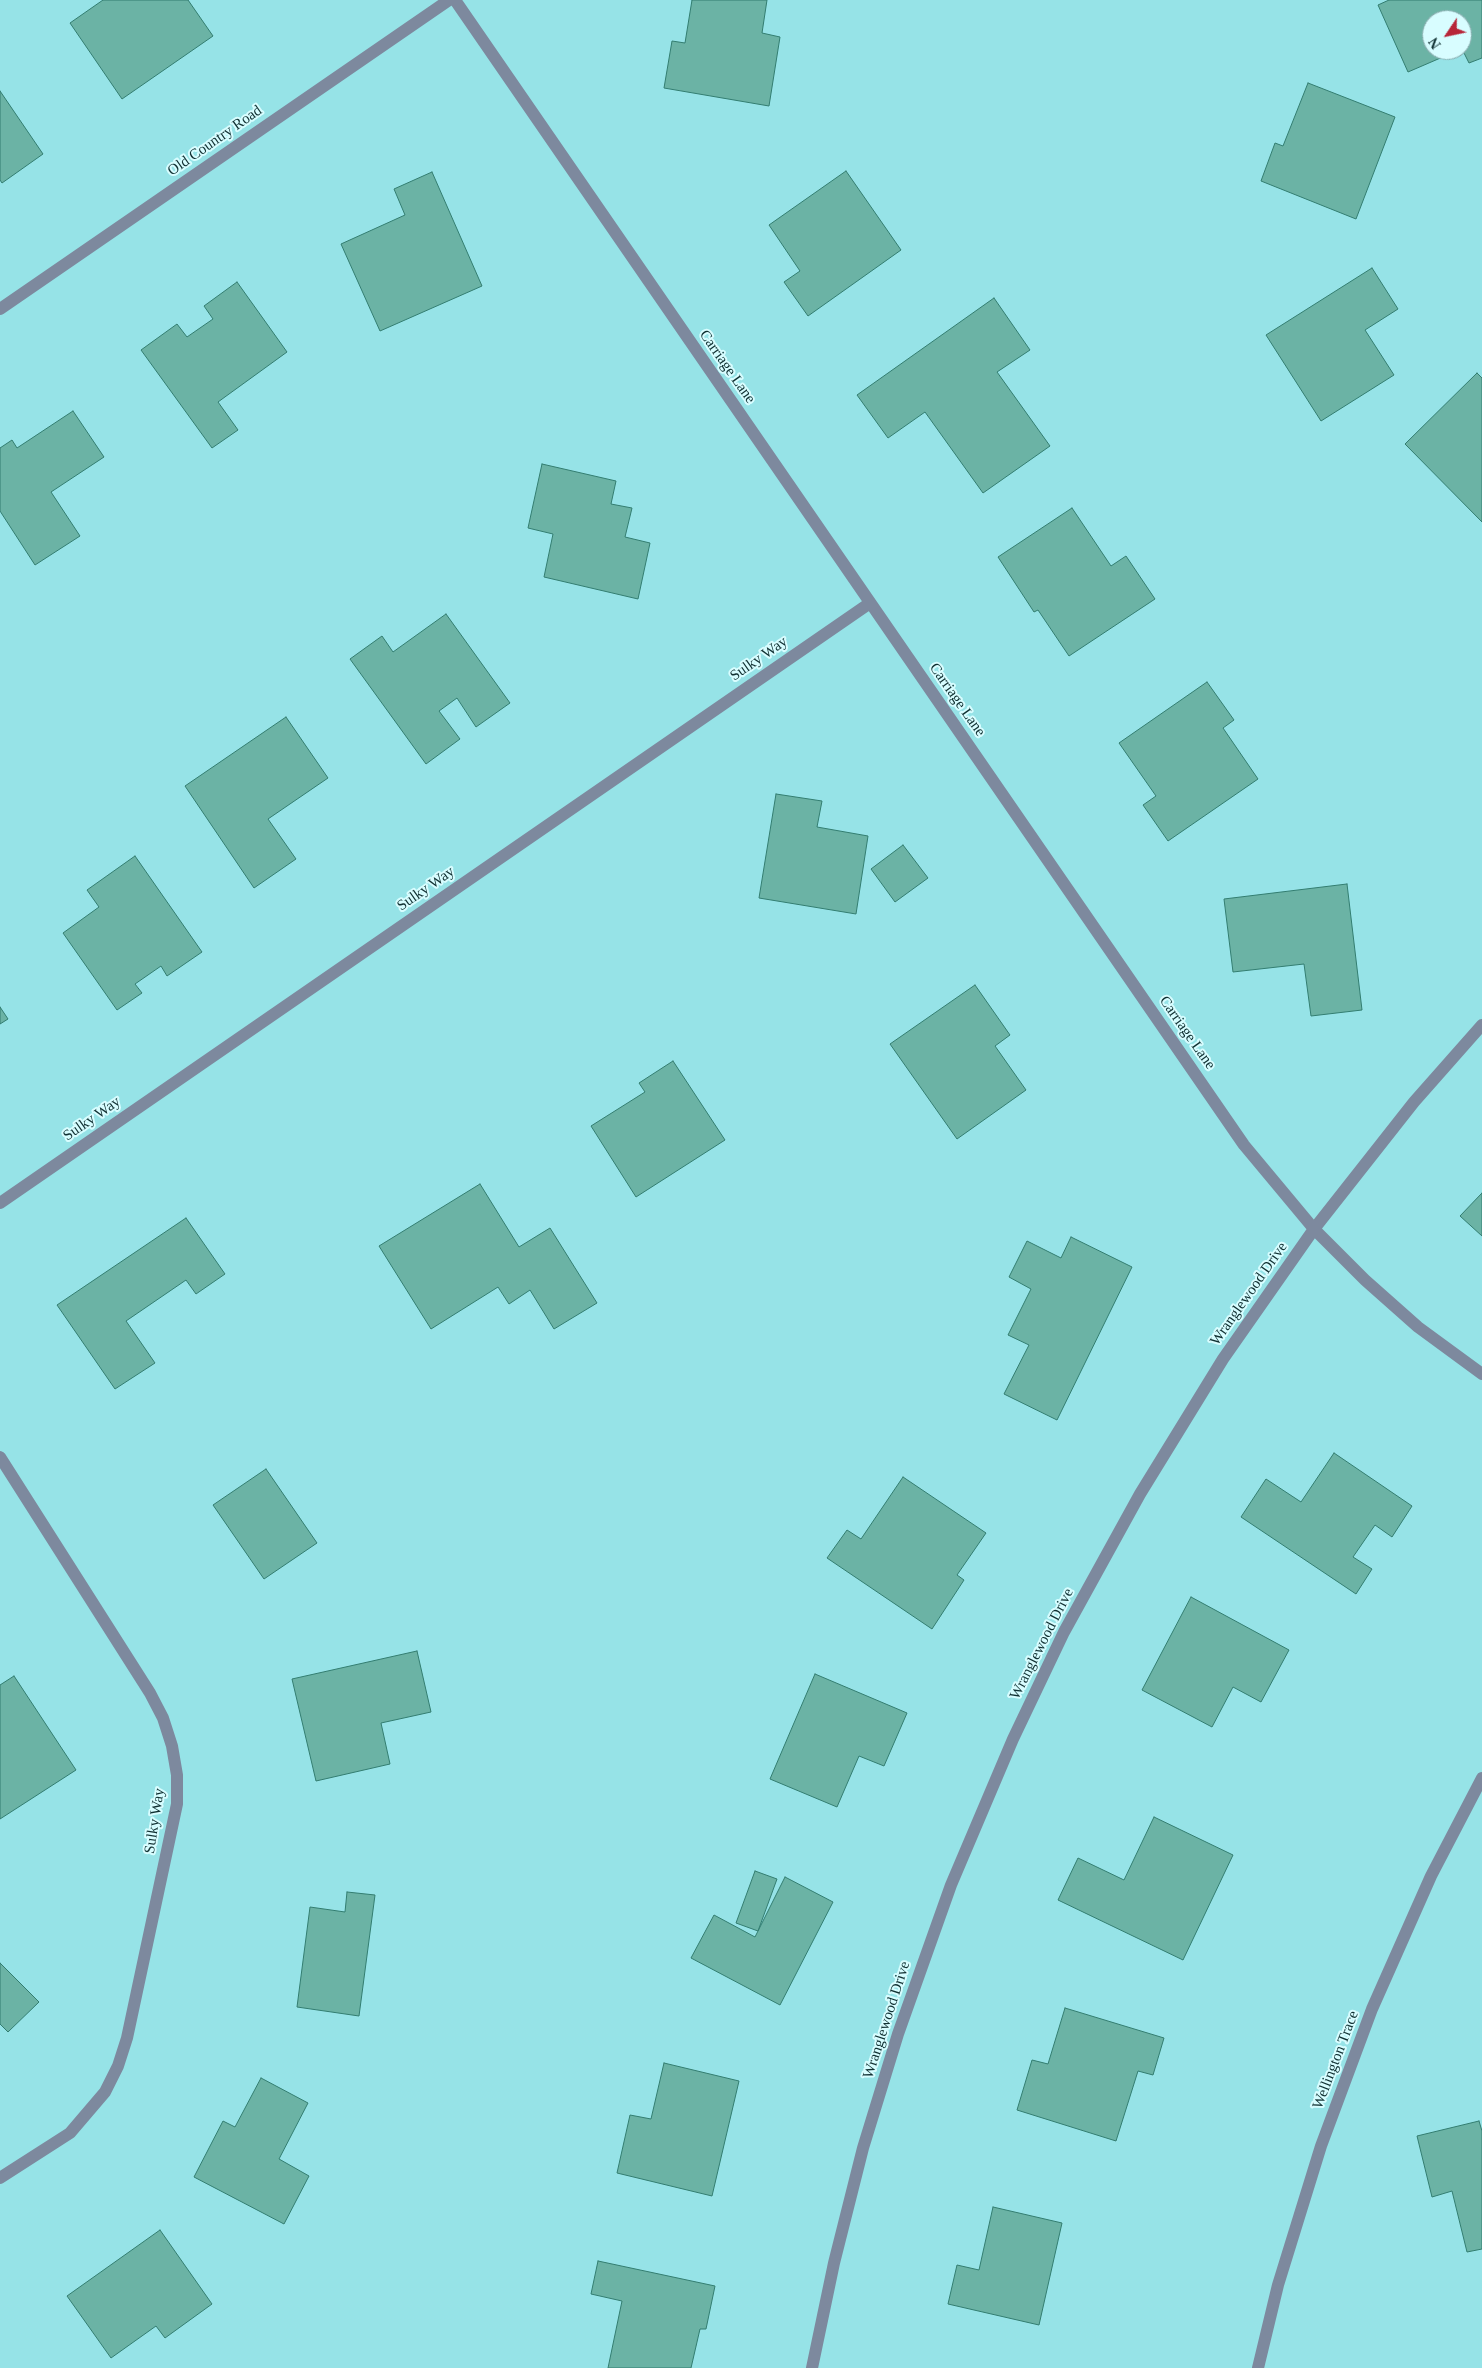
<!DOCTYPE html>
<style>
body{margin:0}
#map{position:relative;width:1482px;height:2368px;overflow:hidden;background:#96e3e7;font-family:"Times New Roman",serif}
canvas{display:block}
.north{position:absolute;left:1422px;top:10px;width:50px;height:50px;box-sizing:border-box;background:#d8fdff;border:1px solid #88abad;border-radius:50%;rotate:236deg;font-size:14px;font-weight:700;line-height:20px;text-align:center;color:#103032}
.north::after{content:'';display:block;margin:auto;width:18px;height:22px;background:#b72538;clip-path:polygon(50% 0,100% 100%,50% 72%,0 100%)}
</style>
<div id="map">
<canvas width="1482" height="2368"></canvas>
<div class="north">N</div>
</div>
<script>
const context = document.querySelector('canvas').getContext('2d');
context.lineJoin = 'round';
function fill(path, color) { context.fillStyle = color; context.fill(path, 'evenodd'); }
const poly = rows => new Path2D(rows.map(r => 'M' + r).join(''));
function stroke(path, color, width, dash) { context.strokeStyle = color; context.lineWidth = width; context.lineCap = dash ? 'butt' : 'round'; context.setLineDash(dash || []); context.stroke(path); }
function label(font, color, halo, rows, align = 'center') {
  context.font = font + ' "Times New Roman",serif'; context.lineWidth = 4; context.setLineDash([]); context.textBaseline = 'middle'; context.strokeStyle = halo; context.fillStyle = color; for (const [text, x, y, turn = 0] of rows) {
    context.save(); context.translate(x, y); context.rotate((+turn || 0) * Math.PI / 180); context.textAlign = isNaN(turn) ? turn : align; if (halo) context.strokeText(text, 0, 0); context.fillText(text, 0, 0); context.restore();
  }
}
const building = poly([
 [103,0,188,0,213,36,122,99,70,23,103,0],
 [692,0,767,0,762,33,780,37,769,106,664,88,672,41,685,43,692,0],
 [1389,0,1482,0,1482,58,1469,63,1462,49,1462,20,1432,20,1432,50,1459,50,1408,72,1378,5,1389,0],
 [1308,83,1395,117,1356,219,1261,181,1275,143,1283,146,1308,83],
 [0,91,43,154,2,183,0,180,0,91],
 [846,171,901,250,808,316,784,282,800,271,769,225,846,171],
 [432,172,482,286,380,331,341,244,405,215,394,189,432,172],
 [1372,268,1398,309,1365,330,1394,375,1321,421,1266,335,1372,268],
 [237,282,287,352,218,402,238,430,212,448,141,350,177,324,187,337,213,319,204,306,237,282],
 [994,298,1030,350,997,372,1050,446,983,493,925,412,888,438,857,395,994,298],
 [1477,373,1482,378,1482,522,1405,444,1477,373],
 [73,411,104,457,51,492,80,536,35,565,0,511,0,448,12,440,17,448,73,411],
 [542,464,616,481,611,504,632,508,625,537,650,543,638,599,544,577,553,534,528,528,542,464],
 [1072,508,1111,566,1126,556,1155,599,1069,656,1038,610,1034,612,998,557,1072,508],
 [446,614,510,703,476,727,457,698,439,711,460,739,426,764,350,659,382,636,393,652,446,614],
 [1207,682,1234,720,1223,728,1258,779,1168,841,1143,805,1156,796,1119,743,1207,682],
 [286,717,328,778,268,819,296,859,254,888,185,786,286,717],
 [776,794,822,801,817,827,868,836,856,914,759,898,776,794],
 [903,845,928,878,895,902,871,869,903,845],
 [135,856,202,952,167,976,161,966,135,984,142,993,117,1010,63,933,99,907,87,890,135,856],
 [1347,884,1362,1010,1311,1016,1304,964,1233,972,1224,899,1347,884],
 [975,985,1010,1035,995,1046,1026,1090,957,1139,890,1044,975,985],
 [0,1007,8,1019,0,1024,0,1007],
 [673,1061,725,1140,636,1197,591,1126,645,1092,639,1083,673,1061],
 [480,1184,519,1247,550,1228,597,1303,554,1329,530,1290,509,1304,498,1287,431,1329,379,1246,480,1184],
 [1482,1193,1482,1236,1460,1216,1482,1193],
 [186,1218,225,1274,196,1294,186,1280,126,1321,155,1363,115,1389,57,1305,186,1218],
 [1071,1237,1132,1267,1057,1420,1004,1394,1029,1345,1008,1335,1031,1289,1009,1277,1027,1241,1061,1258,1071,1237],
 [1334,1453,1412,1506,1392,1537,1375,1525,1353,1557,1372,1569,1356,1594,1241,1517,1266,1479,1301,1502,1334,1453],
 [266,1469,317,1543,264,1579,213,1505,266,1469],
 [903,1477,986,1533,957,1575,964,1580,932,1629,827,1558,847,1530,861,1539,903,1477],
 [1191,1597,1289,1650,1261,1702,1233,1687,1212,1727,1142,1690,1191,1597],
 [417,1651,431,1712,381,1723,390,1764,316,1781,292,1679,417,1651],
 [815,1674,907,1713,884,1766,859,1756,837,1807,770,1779,815,1674],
 [14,1676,76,1770,0,1819,0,1685,14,1676],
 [1154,1817,1233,1855,1183,1960,1058,1900,1078,1858,1124,1880,1154,1817],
 [755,1871,777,1879,758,1931,736,1923,755,1871],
 [785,1877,833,1902,780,2005,691,1958,714,1915,755,1937,785,1877],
 [347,1892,375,1895,359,2016,297,2007,310,1907,345,1912,347,1892],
 [0,1963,39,2002,8,2032,0,2024,0,1963],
 [1065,2008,1164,2038,1153,2075,1138,2071,1116,2141,1017,2110,1032,2060,1048,2064,1065,2008],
 [664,2063,739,2081,712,2196,617,2173,630,2115,651,2119,664,2063],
 [261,2078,308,2103,279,2159,309,2176,284,2224,194,2177,223,2121,235,2127,261,2078],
 [1479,2121,1482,2131,1482,2249,1467,2252,1452,2191,1432,2197,1417,2136,1479,2121],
 [993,2207,1062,2223,1039,2325,948,2304,957,2265,979,2270,993,2207],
 [160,2230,212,2304,165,2338,156,2326,111,2358,67,2296,160,2230],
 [598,2261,715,2286,706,2329,700,2329,691,2368,608,2368,622,2301,591,2294,598,2261]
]);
const minor = poly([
 [455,0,1244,1145,1314,1229,1365,1280,1418,1327,1482,1374],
 [0,309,449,0],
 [0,1203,870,603],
 [0,1457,150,1693,163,1718,172,1746,177,1775,177,1804,127,2038,118,2066,105,2092,70,2133,0,2178],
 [812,2368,834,2263,863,2148,898,2034,951,1885,1013,1739,1064,1632,1140,1494,1223,1359,1314,1229,1414,1102,1482,1025],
 [1258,2368,1278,2285,1321,2146,1372,2009,1431,1876,1482,1778]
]);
const streetNames = [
 ["Old Country Road",215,141,-35],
 ["Carriage Lane",727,367,55],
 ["Sulky Way",759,659,-35],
 ["Carriage Lane",957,700,55],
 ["Sulky Way",426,889,-35],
 ["Carriage Lane",1187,1033,55],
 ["Sulky Way",92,1119,-35],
 ["Wranglewood Drive",1249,1294,-55],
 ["Wranglewood Drive",1042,1644,-63],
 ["Sulky Way",155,1821,-81],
 ["Wranglewood Drive",887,2020,-72],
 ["Wellington Trace",1336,2060,-69]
];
fill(building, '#6bb3a5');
stroke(building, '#337d70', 1);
stroke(minor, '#7d899e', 12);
label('15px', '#103032', '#d8fdff', streetNames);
</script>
